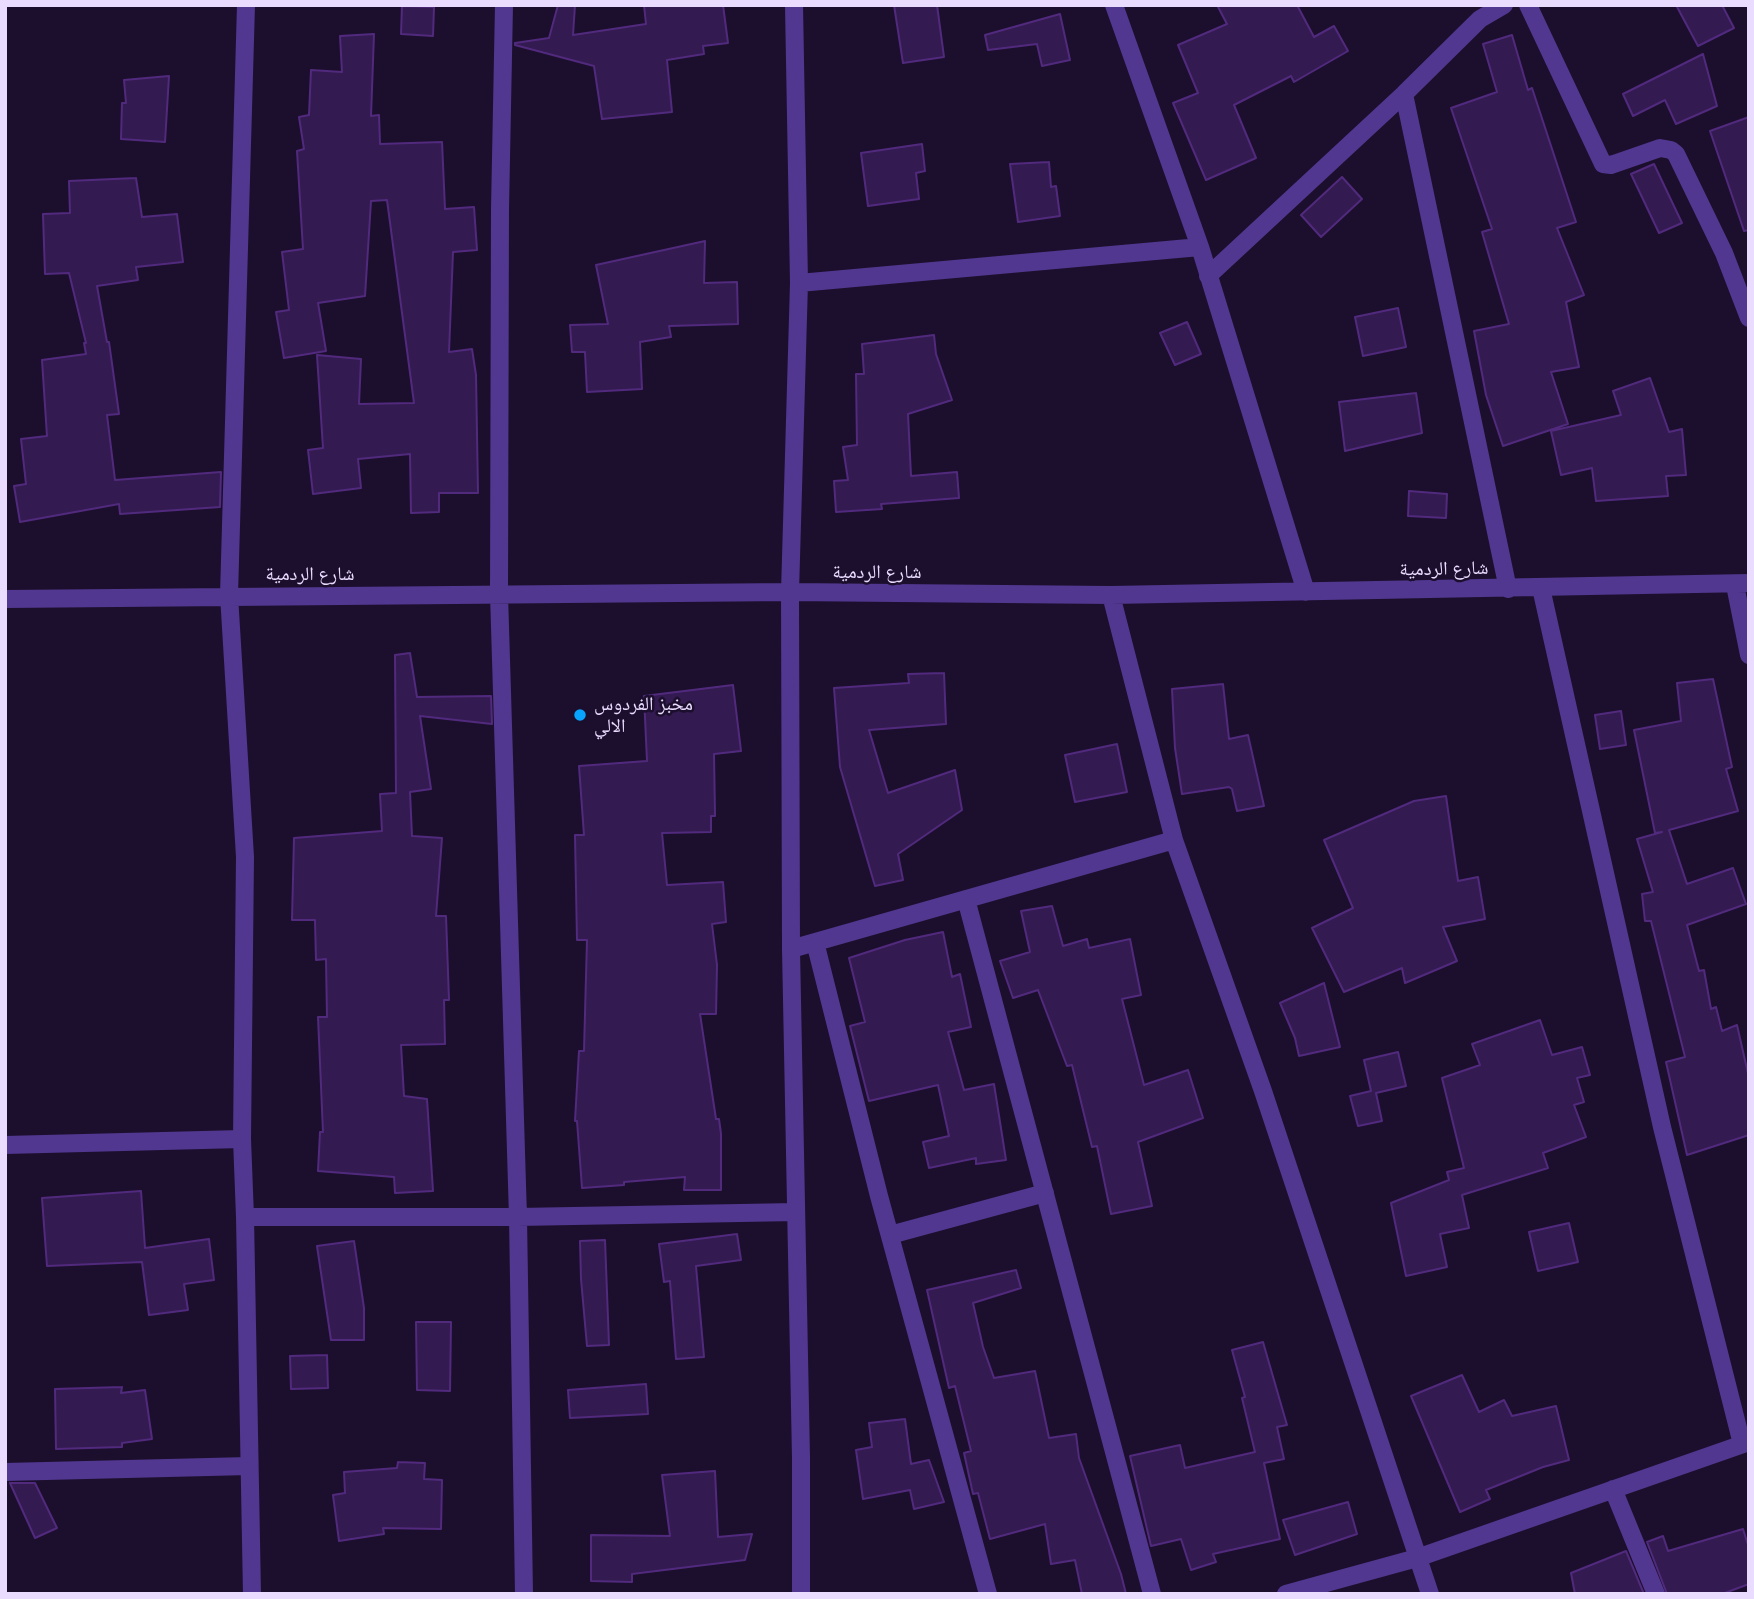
<!DOCTYPE html>
<meta charset="utf-8">
<style>
body{margin:0}
#map{position:relative;width:1754px;height:1599px;overflow:hidden;background:#1c0f2d;font-family:Figtree,sans-serif}
canvas{display:block}
.frame{position:absolute;inset:0;border:7px solid #e9dcff;pointer-events:none}
</style>
<div id="map">
<canvas width="1754" height="1599"></canvas>
<div class="frame"></div>
</div>
<script>
const context = document.querySelector('canvas').getContext('2d');
context.lineJoin = 'round';
function fill(path, color) { context.fillStyle = color; context.fill(path, 'evenodd'); }
const poly = rows => new Path2D(rows.map(r => 'M' + r).join(''));
function stroke(path, color, width, dash) { context.strokeStyle = color; context.lineWidth = width; context.lineCap = dash ? 'butt' : 'round'; context.setLineDash(dash || []); context.stroke(path); }
function label(font, color, halo, rows, align = 'center') {
  context.font = font + ' Figtree,"Noto Naskh Arabic",sans-serif'; context.lineWidth = 5; context.setLineDash([]); context.textBaseline = 'middle'; context.strokeStyle = halo; context.fillStyle = color; for (const [text, x, y, turn = 0] of rows) {
    context.save(); context.translate(x, y); context.rotate((+turn || 0) * Math.PI / 180); context.textAlign = isNaN(turn) ? turn : align; if (halo) context.strokeText(text, 0, 0); context.fillText(text, 0, 0); context.restore();
  }
}
const building = poly([
 [558,5,575,5,573,35,646,24,644,5,723,5,728,43,703,46,704,54,667,60,672,112,602,119,594,66,515,45,515,43,549,38,558,5],
 [894,5,937,5,944,57,903,63,894,5],
 [1217,5,1297,5,1314,37,1334,26,1348,51,1294,82,1291,76,1234,105,1256,158,1206,180,1173,103,1198,93,1178,45,1227,24,1217,5],
 [1676,5,1722,5,1734,28,1698,46,1676,5],
 [402,6,434,7,433,36,401,34,402,6],
 [1060,14,1070,60,1042,66,1037,44,988,50,985,35,1060,14],
 [374,34,371,116,379,115,380,144,442,142,445,209,474,207,477,250,453,252,449,352,472,349,476,375,478,493,439,493,439,512,411,513,410,454,358,459,361,488,313,494,308,450,323,448,317,355,361,359,359,404,414,403,387,200,371,201,365,296,318,303,326,351,284,358,276,312,289,310,282,252,303,249,297,151,304,149,299,117,309,115,311,70,342,72,340,36,374,34],
 [1512,35,1528,90,1532,88,1576,222,1557,228,1584,295,1566,302,1579,367,1551,372,1568,424,1503,446,1486,395,1474,331,1509,324,1482,232,1492,229,1451,108,1497,92,1483,44,1512,35],
 [1703,54,1717,106,1676,124,1665,100,1633,116,1623,94,1703,54],
 [169,76,165,142,121,139,122,103,126,103,124,80,169,76],
 [1749,117,1749,230,1744,231,1710,131,1749,117],
 [922,144,925,171,916,173,919,199,868,206,861,153,922,144],
 [1049,162,1051,187,1056,186,1060,216,1018,222,1010,164,1049,162],
 [1654,164,1682,223,1659,233,1631,174,1654,164],
 [1342,177,1362,199,1321,237,1301,215,1342,177],
 [136,178,142,217,177,214,183,262,136,267,138,280,97,286,107,342,109,342,119,414,107,415,115,480,221,472,220,507,120,514,119,504,20,522,14,486,26,484,21,439,47,436,42,360,86,354,84,343,86,343,69,273,45,274,43,214,70,213,69,181,136,178],
 [705,241,704,283,737,282,738,324,669,326,671,337,640,342,642,389,587,392,585,352,572,352,570,325,608,324,596,265,705,241],
 [1398,308,1406,347,1363,356,1355,317,1398,308],
 [1187,322,1201,354,1175,365,1160,333,1187,322],
 [934,335,936,354,952,400,908,414,911,476,957,472,959,498,881,504,882,509,836,512,834,481,848,480,843,447,857,445,856,374,864,374,862,344,934,335],
 [1650,378,1669,432,1682,429,1686,475,1666,476,1668,496,1596,501,1592,468,1561,475,1551,431,1621,415,1613,391,1650,378],
 [1416,393,1422,433,1345,451,1339,402,1416,393],
 [1409,491,1447,494,1446,518,1408,516,1409,491],
 [410,653,417,697,491,696,492,724,420,716,431,789,410,792,412,836,442,838,436,916,446,916,449,1000,444,1000,445,1044,401,1045,404,1096,427,1099,433,1191,395,1193,394,1177,318,1171,320,1132,323,1132,318,1017,327,1017,326,959,316,960,315,920,292,920,294,838,382,831,380,794,396,793,395,655,410,653],
 [944,673,946,724,869,730,888,793,955,770,962,810,898,854,903,880,875,886,840,767,834,688,909,683,908,674,944,673],
 [1713,679,1732,767,1726,769,1738,811,1669,830,1687,884,1733,868,1746,904,1687,925,1699,971,1704,970,1711,1009,1716,1007,1722,1031,1737,1025,1749,1078,1749,1135,1687,1155,1666,1062,1685,1057,1651,921,1645,921,1642,894,1653,892,1637,839,1662,832,1655,833,1634,730,1681,721,1677,683,1713,679],
 [1223,684,1229,739,1248,735,1264,806,1237,811,1232,789,1229,787,1182,794,1175,748,1172,689,1223,684],
 [733,685,741,751,714,754,715,816,711,816,711,832,662,833,667,885,723,882,726,922,712,924,717,965,716,1014,700,1014,716,1119,719,1119,721,1134,721,1190,684,1190,685,1177,624,1182,624,1185,582,1188,577,1121,575,1121,579,1051,584,1051,587,940,577,940,575,835,584,835,579,766,647,761,644,696,733,685],
 [1621,711,1626,745,1600,749,1595,715,1621,711],
 [1117,744,1127,792,1075,802,1065,755,1117,744],
 [1446,796,1458,881,1478,877,1485,919,1443,927,1457,961,1405,983,1402,968,1344,992,1312,928,1353,908,1324,840,1414,801,1446,796],
 [1052,906,1063,946,1087,939,1089,948,1130,939,1141,995,1122,999,1144,1085,1188,1070,1203,1118,1138,1142,1152,1206,1111,1214,1097,1146,1092,1147,1072,1065,1067,1066,1038,990,1013,998,1000,961,1030,952,1021,911,1052,906],
 [943,932,952,977,960,974,971,1027,948,1032,964,1090,994,1084,1006,1160,976,1164,976,1158,929,1168,923,1142,949,1136,938,1085,869,1101,850,1026,865,1022,849,958,905,940,943,932],
 [1324,983,1340,1047,1299,1056,1295,1038,1280,1003,1324,983],
 [1540,1020,1552,1055,1582,1047,1590,1075,1577,1078,1584,1102,1574,1105,1586,1137,1543,1153,1548,1168,1462,1195,1469,1228,1440,1234,1447,1267,1406,1276,1391,1203,1449,1180,1447,1172,1464,1168,1442,1078,1480,1065,1472,1044,1540,1020],
 [1398,1052,1406,1086,1376,1093,1382,1121,1358,1126,1350,1096,1371,1091,1364,1060,1398,1052],
 [141,1191,145,1248,209,1239,214,1280,184,1284,188,1310,149,1315,142,1262,47,1266,42,1198,141,1191],
 [1569,1223,1578,1262,1538,1271,1529,1232,1569,1223],
 [737,1234,741,1260,696,1266,704,1357,676,1359,670,1281,664,1282,659,1244,737,1234],
 [605,1240,609,1345,587,1346,581,1279,580,1241,605,1240],
 [354,1241,364,1308,364,1340,331,1340,317,1246,354,1241],
 [1016,1270,1021,1288,973,1303,983,1347,994,1378,1035,1371,1049,1438,1076,1434,1079,1458,1121,1574,1126,1594,1082,1594,1075,1560,1051,1564,1045,1524,990,1539,978,1493,973,1494,964,1453,971,1451,955,1386,949,1388,927,1290,1016,1270],
 [416,1322,451,1322,450,1391,417,1390,416,1322],
 [1263,1342,1287,1425,1277,1427,1284,1459,1264,1463,1280,1539,1213,1554,1216,1562,1191,1570,1181,1539,1151,1546,1130,1456,1180,1445,1185,1468,1255,1452,1242,1398,1245,1397,1232,1350,1263,1342],
 [327,1355,328,1388,291,1389,290,1356,327,1355],
 [1462,1375,1479,1412,1504,1400,1512,1416,1556,1406,1569,1460,1543,1467,1486,1490,1490,1499,1460,1512,1411,1396,1462,1375],
 [646,1384,648,1414,570,1418,568,1390,646,1384],
 [122,1387,121,1393,145,1390,152,1439,122,1443,122,1447,56,1449,55,1389,122,1387],
 [905,1419,911,1464,929,1460,944,1502,914,1509,910,1490,863,1499,856,1450,872,1447,869,1423,905,1419],
 [398,1462,425,1463,424,1479,442,1480,441,1529,383,1528,384,1534,339,1541,333,1495,345,1493,344,1472,397,1468,398,1462],
 [715,1471,718,1537,752,1534,745,1560,632,1574,632,1582,591,1581,591,1535,670,1536,662,1475,715,1471],
 [10,1483,35,1483,57,1528,35,1538,10,1483],
 [1348,1502,1357,1534,1295,1555,1283,1520,1348,1502],
 [1743,1529,1749,1548,1749,1584,1722,1594,1667,1594,1647,1542,1663,1536,1668,1551,1743,1529],
 [1626,1551,1644,1594,1575,1594,1571,1573,1626,1551]
]);
const minor = poly([
 [246,5,229,595,245,857,242,1139,245,1217,252,1594],
 [504,5,500,209,499,594,518,1217,524,1594],
 [794,5,799,283,790,592,791,949,801,1458,801,1594],
 [1114,5,1200,247,1306,592],
 [1528,5,1603,164,1611,165,1660,148,1671,150,1676,154,1724,253,1749,318],
 [1404,94,1508,589],
 [1208,276,1404,94,1480,19,1504,5],
 [799,283,1200,247],
 [1735,585,1749,655],
 [1541,588,1662,1127,1742,1444],
 [1111,595,1174,840,1263,1091,1430,1594],
 [5,599,790,592,1111,595,1749,583],
 [966,899,1152,1594],
 [815,942,879,1196,988,1594],
 [791,949,1174,840],
 [5,1145,242,1139],
 [245,1217,518,1217,796,1212],
 [890,1235,1045,1193],
 [5,1472,249,1466],
 [1613,1489,1656,1594],
 [1286,1594,1417,1558,1749,1442]
]);
const markers = [
 [580,715,7,"#08a5ff"]
];
const streetNames = [
 ["شارع الردمية",1444,569,-1],
 ["شارع الردمية",877,572],
 ["شارع الردمية",310,574]
];
const poiNames = [
 ["مخبز الفردوس",594,704],
 ["الالي",594,726]
];
fill(building, '#331a50');
stroke(building, '#512a7e', 2);
stroke(minor, '#523790', 18);
for (const [x, y, r, color] of markers) { const dot = new Path2D(); dot.arc(x, y, r, 0, 2 * Math.PI); context.fillStyle = color; context.fill(dot); stroke(dot, '#1c0f2d', 2.5); }
label('19px', '#e9dcff', '#1c0f2d', streetNames);
label('19px', '#e9dcff', '#1c0f2d', poiNames, 'left');
</script>
